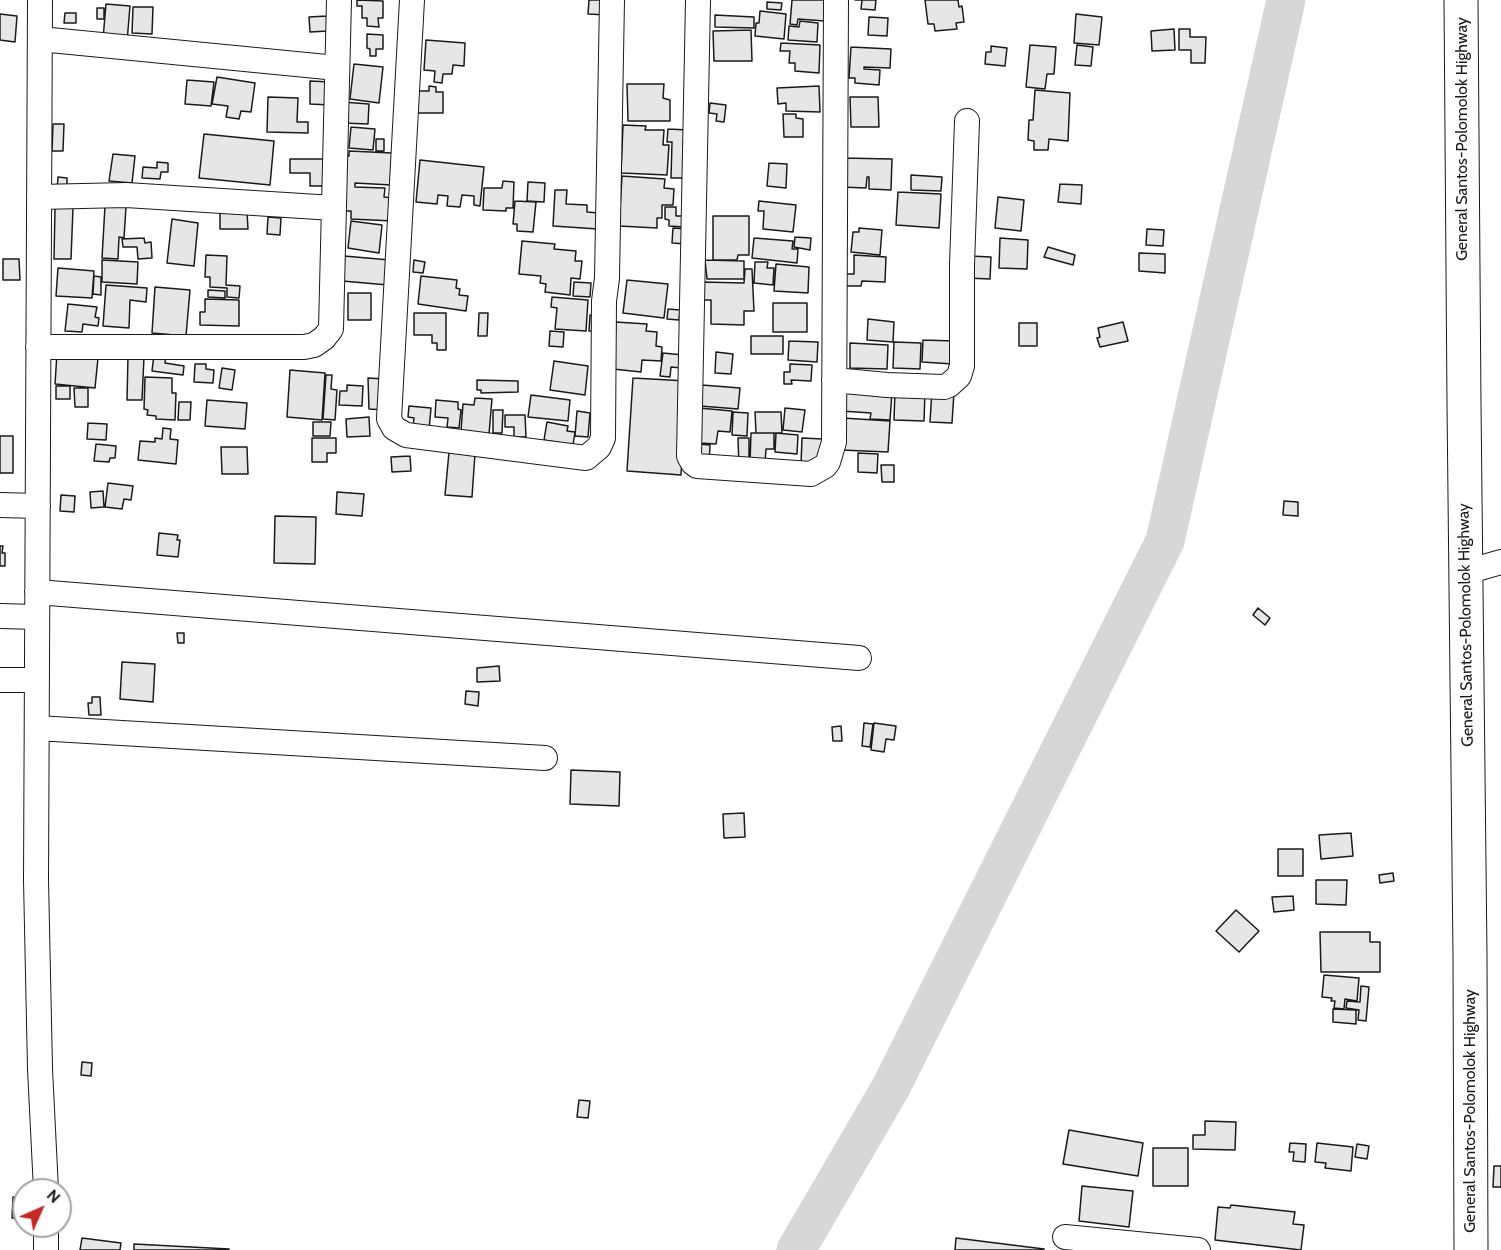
<!DOCTYPE html>
<style>
body{margin:0}
#map{position:relative;width:1501px;height:1250px;overflow:hidden;background:#fff;font-family:Cabin,sans-serif}
canvas{display:block}
.north{position:absolute;left:12px;top:1178px;width:60px;height:60px;box-sizing:border-box;background:#fff;border:2px solid #a3a3a3;border-radius:50%;rotate:45deg;font-size:16px;font-weight:700;line-height:24px;text-align:center;color:#1a1a1a}
.north::after{content:'';display:block;margin:auto;width:21px;height:27px;background:#c62828;clip-path:polygon(50% 0,100% 100%,50% 72%,0 100%)}
</style>
<div id="map">
<canvas width="1501" height="1250"></canvas>
<div class="north">N</div>
</div>
<script>
const context = document.querySelector('canvas').getContext('2d');
context.lineJoin = 'round';
const poly = rows => new Path2D(rows.map(r => 'M' + r).join(''));
function stroke(path, color, width, dash) { context.strokeStyle = color; context.lineWidth = width; context.lineCap = dash ? 'butt' : 'round'; context.setLineDash(dash || []); context.stroke(path); }
function fill(path, color) { context.fillStyle = color; context.fill(path, 'evenodd'); }
function label(font, color, halo, rows, align = 'center') {
  context.font = font + ' Cabin,sans-serif'; context.lineWidth = 4.5; context.setLineDash([]); context.textBaseline = 'middle'; context.strokeStyle = halo; context.fillStyle = color; for (const [text, x, y, turn = 0] of rows) {
    context.save(); context.translate(x, y); context.rotate((+turn || 0) * Math.PI / 180); context.textAlign = isNaN(turn) ? turn : align; if (halo) context.strokeText(text, 0, 0); context.fillText(text, 0, 0); context.restore();
  }
}
const river = poly([
 [796,1250,891,1087,1165,541,1286,0]
]);
const building = poly([
 [357,0,383,1,383,18,378,18,379,27,367,26,367,18,362,18,362,6,357,6,357,0],
 [589,0,608,0,607,15,588,14,589,0],
 [792,0,827,0,825,21,798,19,797,25,790,24,792,0],
 [855,0,876,0,875,10,861,9,862,0,855,0],
 [925,0,958,0,959,7,962,6,964,22,956,23,957,29,935,31,934,24,928,24,925,0],
 [767,2,782,3,781,10,767,9,767,2],
 [106,4,130,6,127,42,103,39,106,4],
 [133,7,153,7,152,34,132,33,133,7],
 [97,8,104,8,104,19,97,19,97,8],
 [760,11,786,14,784,39,755,36,756,23,759,23,760,11],
 [65,13,76,13,76,23,64,23,65,13],
 [0,14,17,16,15,42,0,40,0,14],
 [1076,14,1102,17,1099,45,1074,43,1076,14],
 [715,15,754,17,754,28,715,27,715,15],
 [327,16,328,31,310,32,309,17,327,16],
 [869,17,888,18,887,36,868,35,869,17],
 [800,21,818,23,817,42,788,40,789,26,799,27,800,21],
 [1174,29,1175,50,1152,51,1151,31,1174,29],
 [1179,29,1190,29,1190,37,1206,37,1205,63,1191,63,1191,50,1179,50,1179,29],
 [751,30,752,61,714,61,713,31,751,30],
 [367,34,383,35,383,49,376,49,376,56,370,56,370,49,367,48,367,34],
 [426,40,465,43,464,66,453,65,452,74,443,74,442,83,434,82,435,71,424,70,426,40],
 [781,43,820,45,819,73,795,71,795,63,789,63,790,51,780,51,781,43],
 [1030,45,1056,47,1054,74,1047,74,1045,89,1026,87,1030,45],
 [1077,45,1093,47,1091,66,1075,65,1077,45],
 [991,46,1007,48,1005,66,985,64,986,52,991,52,991,46],
 [851,47,891,49,890,68,864,67,864,69,880,70,879,85,855,83,855,78,849,78,851,47],
 [354,64,383,67,379,103,350,99,354,64],
 [217,77,255,83,251,112,241,111,239,119,226,117,228,106,212,104,217,77],
 [187,80,214,82,211,106,185,104,187,80],
 [310,81,331,82,330,105,310,104,310,81],
 [627,84,664,84,663,98,670,100,670,121,628,121,627,84],
 [429,86,436,87,436,92,443,92,443,113,416,113,416,91,429,91,429,86],
 [819,86,820,112,786,111,786,103,778,104,777,88,819,86],
 [1035,90,1070,93,1068,141,1049,139,1048,150,1034,150,1034,141,1028,140,1029,120,1033,120,1035,90],
 [268,97,298,98,297,122,308,122,308,133,267,132,268,97],
 [850,97,878,97,879,127,851,127,850,97],
 [343,102,369,104,368,124,342,123,343,102],
 [710,103,726,105,724,122,716,121,717,114,709,113,710,103],
 [783,114,796,114,796,118,803,119,803,137,784,137,783,114],
 [53,124,64,124,63,151,52,151,53,124],
 [623,125,646,126,645,130,664,130,663,145,669,145,667,175,621,173,623,125],
 [351,127,375,129,373,150,349,148,351,127],
 [668,129,688,130,687,178,671,178,672,142,667,142,668,129],
 [204,134,274,141,270,185,199,178,204,134],
 [376,139,384,139,384,151,376,151,376,139],
 [349,151,392,153,391,185,355,183,355,187,385,188,384,197,394,198,393,221,351,219,351,211,341,211,343,156,349,156,349,151],
 [113,154,135,156,132,183,109,181,113,154],
 [842,158,892,159,891,190,869,189,869,177,867,177,866,188,841,187,842,158],
 [290,159,323,159,323,169,330,169,330,186,310,186,310,173,290,173,290,159],
 [420,160,484,167,480,206,474,205,474,196,462,195,460,207,447,206,448,196,438,195,437,204,416,202,420,160],
 [157,162,168,163,168,172,161,172,160,179,142,178,143,167,157,168,157,162],
 [769,163,787,164,786,188,767,186,769,163],
 [911,175,942,177,941,191,911,190,911,175],
 [622,176,665,179,664,188,674,189,673,205,662,205,662,218,657,218,657,228,619,226,622,176],
 [58,177,67,178,67,191,57,191,58,177],
 [503,181,514,182,513,208,506,208,506,211,483,210,484,188,502,188,503,181],
 [528,182,545,183,544,202,527,201,528,182],
 [1060,184,1082,185,1081,204,1058,202,1060,184],
 [555,190,567,190,566,204,587,205,587,212,599,213,598,229,553,226,555,190],
 [898,192,941,194,939,228,896,225,898,192],
 [998,197,1024,200,1021,231,995,228,998,197],
 [515,201,536,202,533,232,517,231,517,224,513,224,515,201],
 [759,201,796,205,793,232,763,229,764,211,758,211,759,201],
 [105,206,126,207,124,238,119,237,118,259,102,258,105,206],
 [665,207,676,207,676,216,685,216,685,227,669,226,669,220,665,219,665,207],
 [55,208,73,208,71,259,54,259,55,208],
 [247,212,248,229,220,229,220,213,247,212],
 [713,216,749,216,749,255,738,255,737,260,713,260,713,216],
 [268,217,281,218,280,235,267,234,268,217],
 [172,219,198,223,194,266,167,263,172,219],
 [351,221,382,225,379,253,348,248,351,221],
 [673,228,687,229,686,244,672,243,673,228],
 [859,228,882,230,880,255,851,252,853,232,859,232,859,228],
 [1147,229,1164,230,1163,246,1146,245,1147,229],
 [795,237,811,238,810,250,794,247,795,237],
 [144,238,145,243,151,242,152,258,138,259,137,247,123,247,122,239,144,238],
 [754,238,793,241,792,249,798,249,797,263,752,258,754,238],
 [1000,238,1028,240,1027,269,999,268,1000,238],
 [522,241,555,244,554,249,576,251,575,261,582,261,580,279,571,278,570,295,545,292,546,284,540,283,541,276,519,274,522,241],
 [1048,247,1075,255,1073,265,1044,257,1048,247],
 [1139,253,1165,254,1165,273,1139,271,1139,253],
 [206,255,227,256,226,285,240,286,239,298,227,297,227,288,210,287,210,277,205,277,206,255],
 [854,255,886,257,885,282,862,281,861,286,846,286,846,274,854,274,854,255],
 [344,256,390,260,388,285,342,281,344,256],
 [969,256,991,257,990,279,967,278,969,256],
 [3,259,19,259,20,280,3,280,3,259],
 [102,260,138,262,137,284,102,282,102,260],
 [414,260,425,262,423,273,413,272,414,260],
 [705,260,744,261,744,279,707,279,705,260],
 [755,262,768,262,767,268,774,268,773,285,754,283,755,262],
 [776,264,809,267,808,293,774,291,776,264],
 [58,268,94,271,92,298,56,296,58,268],
 [745,269,752,269,754,311,744,311,744,325,711,324,711,300,703,300,703,282,744,283,745,269],
 [94,276,101,277,101,295,93,294,94,276],
 [421,276,457,280,456,288,460,289,459,295,468,296,466,311,418,304,421,276],
 [627,280,668,284,664,318,623,313,627,280],
 [574,282,591,283,590,297,573,296,574,282],
 [106,285,147,288,146,302,130,300,129,328,103,326,106,285],
 [155,287,190,290,186,336,152,333,155,287],
 [208,290,225,291,225,298,208,297,208,290],
 [348,293,371,293,371,320,348,320,348,293],
 [552,297,588,300,586,331,555,329,557,308,551,307,552,297],
 [205,299,239,300,239,326,200,325,200,312,205,312,205,299],
 [773,303,807,303,807,332,773,332,773,303],
 [68,304,97,307,95,317,99,318,98,326,83,324,82,332,65,331,68,304],
 [668,309,680,310,679,320,667,319,668,309],
 [414,313,446,313,446,350,437,350,437,343,432,343,432,335,414,335,414,313],
 [479,313,488,313,487,336,478,336,479,313],
 [590,315,601,316,601,331,589,331,590,315],
 [868,319,894,322,893,342,867,340,868,319],
 [616,322,647,324,646,331,657,332,656,346,662,347,661,361,642,360,641,372,613,369,616,322],
 [1123,322,1128,341,1100,347,1097,338,1100,337,1098,328,1123,322],
 [1019,323,1037,323,1037,346,1019,346,1019,323],
 [550,331,564,332,563,347,549,346,550,331],
 [751,336,783,336,783,354,751,354,751,336],
 [923,340,954,341,953,364,922,362,923,340],
 [789,341,818,342,817,362,788,360,789,341],
 [894,342,921,343,920,369,893,368,894,342],
 [850,343,888,345,887,369,850,368,850,343],
 [716,352,733,354,731,374,715,373,716,352],
 [57,353,98,358,95,388,55,384,57,353],
 [663,353,683,355,681,368,671,367,670,377,660,376,663,353],
 [154,354,166,356,165,363,184,366,183,375,152,371,154,354],
 [128,356,144,357,142,400,127,400,128,356],
 [554,361,588,366,585,395,550,390,554,361],
 [195,364,206,364,206,369,214,370,213,383,194,382,195,364],
 [790,364,812,365,811,381,791,380,792,384,784,384,784,372,790,372,790,364],
 [222,368,235,370,232,390,219,388,222,368],
 [290,370,325,373,322,420,287,417,290,370],
 [326,375,332,375,331,389,337,390,335,420,323,419,326,375],
 [145,377,172,378,172,393,176,393,175,420,156,419,156,416,147,415,148,410,144,409,145,377],
 [368,378,384,379,385,410,369,409,368,378],
 [633,378,687,381,681,475,627,471,633,378],
 [477,380,518,381,518,392,481,393,481,390,477,390,477,380],
 [843,384,892,392,890,420,870,419,871,413,841,411,843,384],
 [347,385,363,386,362,406,339,405,340,391,347,391,347,385],
 [702,385,740,388,738,409,700,406,702,385],
 [56,386,70,386,70,399,56,399,56,386],
 [74,388,88,388,88,407,75,407,74,388],
 [895,390,925,392,924,421,894,420,895,390],
 [932,390,954,392,952,423,930,422,932,390],
 [531,395,570,400,568,421,528,417,531,395],
 [475,398,492,399,489,434,461,431,463,404,474,405,475,398],
 [207,400,247,403,245,429,205,426,207,400],
 [436,400,458,402,458,409,461,410,459,428,447,427,448,418,435,417,436,400],
 [179,402,191,402,190,420,178,420,179,402],
 [409,406,431,408,429,430,413,428,414,418,408,417,409,406],
 [699,408,732,411,730,432,718,431,716,444,700,443,699,408],
 [785,408,805,410,802,432,783,430,785,408],
 [493,410,503,410,502,433,493,433,493,410],
 [577,411,590,413,588,437,575,436,577,411],
 [733,412,748,413,747,436,732,435,733,412],
 [755,412,781,412,782,433,756,433,755,412],
 [505,415,525,415,526,437,514,437,514,427,505,427,505,415],
 [369,417,370,436,347,437,346,419,369,417],
 [843,418,890,421,888,452,841,450,843,418],
 [313,422,331,422,330,436,313,436,313,422],
 [547,422,568,426,567,431,575,432,573,445,544,440,547,422],
 [88,423,107,424,106,440,87,439,88,423],
 [163,428,171,429,170,439,178,440,176,464,138,460,140,441,155,442,155,438,162,439,163,428],
 [751,433,774,433,774,449,766,449,765,463,750,463,751,433],
 [776,433,798,435,797,454,775,452,776,433],
 [0,436,13,436,13,473,0,473,0,436],
 [312,438,336,438,336,453,327,453,327,462,312,462,312,438],
 [738,438,749,438,749,467,739,468,738,438],
 [802,438,823,439,822,459,813,459,813,464,801,464,802,438],
 [96,444,116,446,115,458,110,458,109,462,94,461,96,444],
 [698,444,710,445,709,464,697,463,698,444],
 [221,447,247,447,248,474,222,474,221,447],
 [449,452,475,454,472,497,445,495,449,452],
 [858,453,878,454,877,473,858,472,858,453],
 [410,456,411,471,392,472,391,457,410,456],
 [881,465,894,465,894,482,882,482,881,465],
 [108,483,133,486,131,500,124,499,122,509,105,507,108,483],
 [103,491,104,507,91,508,90,492,103,491],
 [337,492,364,494,362,516,336,514,337,492],
 [61,495,75,496,74,512,60,511,61,495],
 [1284,501,1298,502,1298,516,1283,515,1284,501],
 [275,516,316,517,315,564,274,563,275,516],
 [159,533,178,535,177,540,180,540,178,557,157,555,159,533],
 [0,546,3,546,2,553,5,553,5,566,0,566,0,546],
 [1258,608,1270,618,1265,625,1253,615,1258,608],
 [177,633,184,633,184,643,178,643,177,633],
 [122,662,155,664,153,702,120,699,122,662],
 [499,666,500,681,477,682,477,668,499,666],
 [466,691,479,692,478,706,465,704,466,691],
 [92,697,100,697,101,715,89,715,88,703,92,703,92,697],
 [864,723,873,724,870,747,862,746,864,723],
 [874,723,896,726,894,740,886,739,884,752,871,750,874,723],
 [841,726,842,741,833,741,832,727,841,726],
 [571,770,620,772,619,806,570,804,571,770],
 [744,813,745,837,724,838,723,814,744,813],
 [1351,833,1353,856,1321,859,1319,835,1351,833],
 [1278,849,1303,849,1303,876,1278,876,1278,849],
 [1393,873,1394,881,1380,883,1379,875,1393,873],
 [1316,880,1347,880,1346,905,1316,904,1316,880],
 [1293,896,1294,910,1274,912,1272,897,1293,896],
 [1236,910,1259,931,1239,952,1216,931,1236,910],
 [1320,932,1370,932,1370,942,1380,942,1380,972,1321,972,1320,932],
 [1324,975,1359,978,1357,1001,1345,999,1344,1009,1334,1008,1335,1001,1331,1001,1332,998,1322,997,1324,975],
 [1361,986,1369,987,1366,1021,1358,1020,1359,1010,1346,1008,1347,1001,1360,1002,1361,986],
 [1333,1009,1356,1010,1356,1024,1333,1022,1333,1009],
 [82,1062,92,1063,91,1076,81,1075,82,1062],
 [579,1100,590,1101,588,1118,577,1117,579,1100],
 [1205,1121,1236,1122,1235,1150,1193,1149,1193,1135,1205,1135,1205,1121],
 [1069,1130,1143,1143,1138,1176,1063,1164,1069,1130],
 [1290,1143,1306,1144,1305,1162,1293,1161,1294,1152,1289,1152,1290,1143],
 [1317,1143,1353,1147,1351,1171,1325,1168,1326,1163,1315,1162,1317,1143],
 [1357,1144,1369,1146,1367,1159,1355,1157,1357,1144],
 [1153,1148,1188,1148,1188,1186,1153,1186,1153,1148],
 [1494,1166,1501,1166,1501,1187,1493,1187,1494,1166],
 [1082,1186,1133,1191,1129,1227,1079,1221,1082,1186],
 [13,1197,24,1197,24,1218,12,1218,13,1197],
 [1231,1205,1295,1212,1293,1224,1304,1225,1301,1250,1215,1240,1218,1207,1230,1208,1231,1205],
 [82,1238,121,1243,120,1250,80,1250,82,1238],
 [956,1238,1044,1249,1044,1250,955,1250,956,1238],
 [134,1244,229,1249,229,1250,134,1250,134,1244]
]);
const minor = poly([
 [40,0,36,880,40,1069,46,1190],
 [412,0,389,419,394,428,406,435,586,458,599,447,603,438,604,301,607,278,612,0],
 [698,0,689,456,693,463,697,466,811,474,825,466,828,462,834,442,836,0],
 [40,39,337,68],
 [39,197,126,195,334,208],
 [38,347,304,347,314,345,324,338,331,329,339,0],
 [834,380,887,385,944,387,949,385,959,376,962,366,962,265,967,121],
 [0,505,38,506],
 [1466,572,1501,562],
 [37,592,859,658],
 [0,616,37,617],
 [0,680,37,680],
 [37,728,545,758],
 [1065,1237,1198,1250],
 [46,1250,46,1226]
]);
const highway = poly([
 [1461,0,1464,404,1470,956,1471,1250]
]);
const streetNames = [
 ["General Santos-Polomolok Highway",1462,139,-90],
 ["General Santos-Polomolok Highway",1466,625,-91],
 ["General Santos-Polomolok Highway",1470,1111,-90]
];
stroke(river, '#d7d7d7', 39);
fill(building, '#e6e6e6');
stroke(building, '#1a1a1a', 1.5);
stroke(minor, '#1a1a1a', 26);
stroke(highway, '#1a1a1a', 35);
stroke(minor, '#fff', 24);
stroke(highway, '#fff', 33);
label('16px', '#1a1a1a', '#fff', streetNames);
</script>
